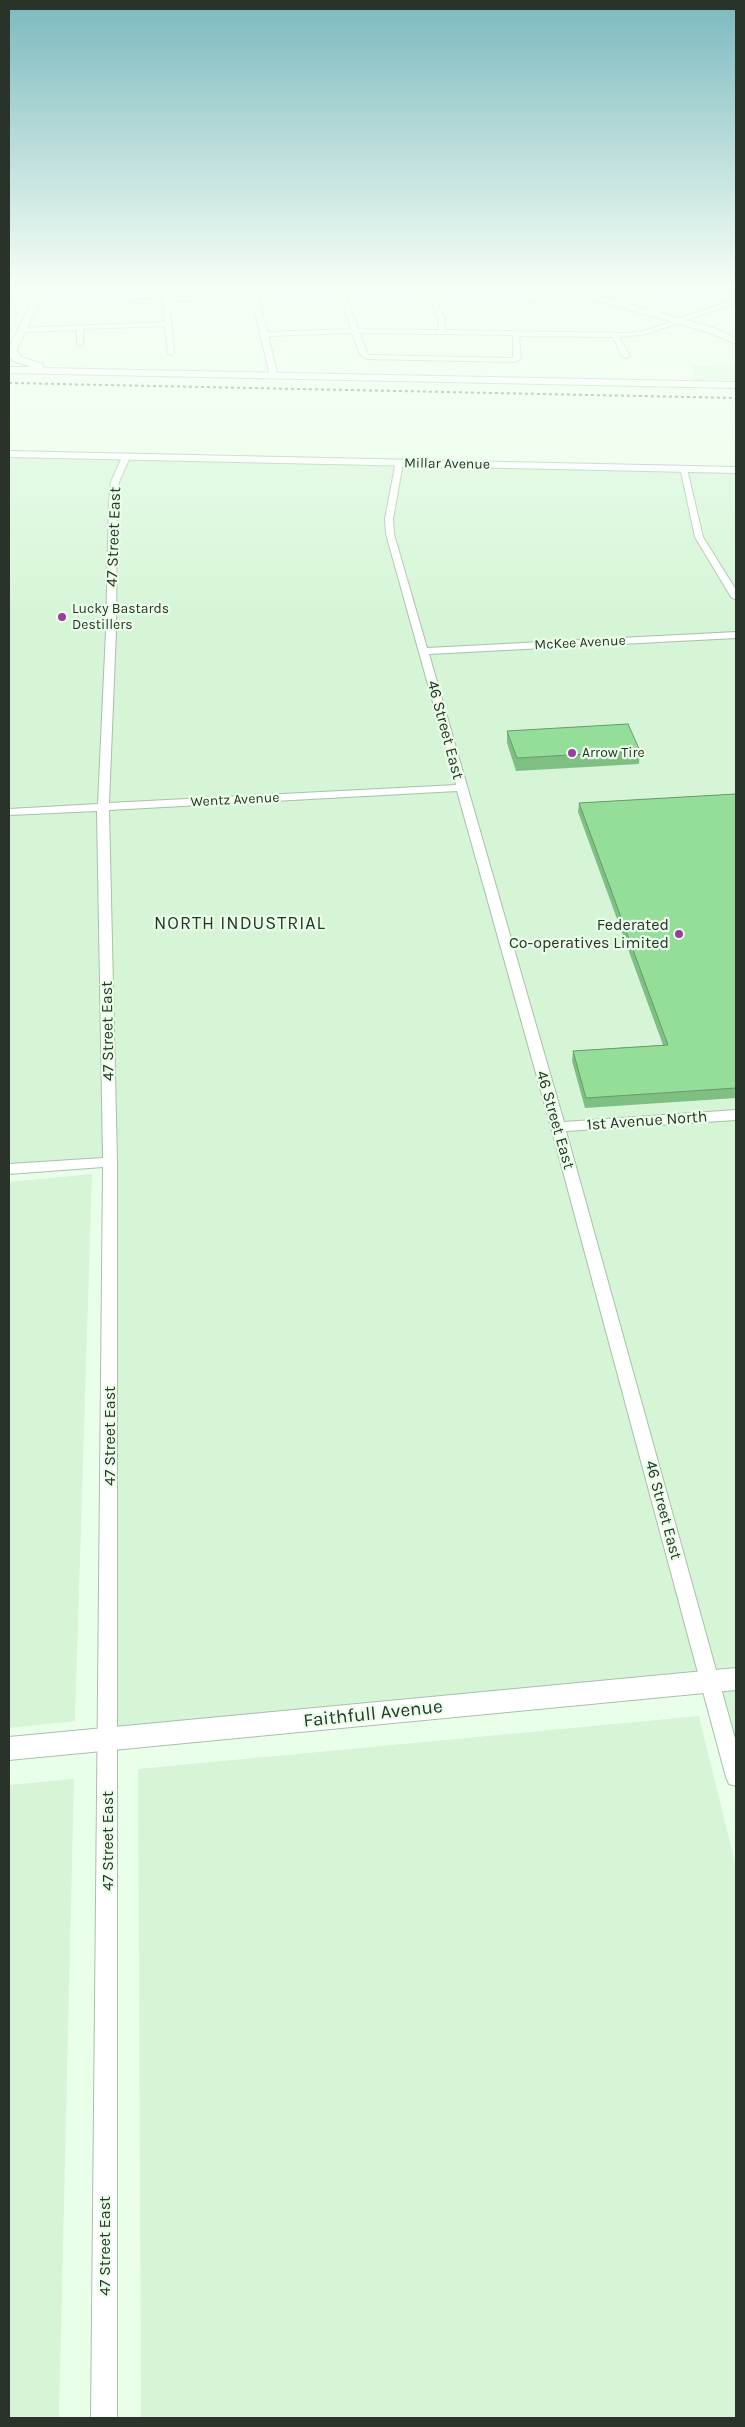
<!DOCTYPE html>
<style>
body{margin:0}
#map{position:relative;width:745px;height:2427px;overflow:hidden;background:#eaffea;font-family:Karla,sans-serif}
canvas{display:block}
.frame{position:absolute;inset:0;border:10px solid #293329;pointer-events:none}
</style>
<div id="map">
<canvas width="745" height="2427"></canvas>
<div class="frame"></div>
</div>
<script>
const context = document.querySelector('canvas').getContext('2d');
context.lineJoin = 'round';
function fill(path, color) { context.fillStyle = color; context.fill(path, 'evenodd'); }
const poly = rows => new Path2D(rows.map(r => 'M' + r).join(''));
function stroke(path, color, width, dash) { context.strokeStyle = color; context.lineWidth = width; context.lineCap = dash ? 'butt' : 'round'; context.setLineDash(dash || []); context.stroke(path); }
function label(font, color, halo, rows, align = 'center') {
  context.font = font + ' Karla,sans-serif'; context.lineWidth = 4.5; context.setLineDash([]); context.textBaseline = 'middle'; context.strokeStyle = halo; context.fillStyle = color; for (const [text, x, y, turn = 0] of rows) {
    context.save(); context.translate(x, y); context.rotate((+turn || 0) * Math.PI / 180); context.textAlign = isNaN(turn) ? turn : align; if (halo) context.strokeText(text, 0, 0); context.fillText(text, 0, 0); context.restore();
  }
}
const built = poly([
 [9,284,35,284,9,336],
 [692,366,736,367,736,380,695,380],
 [9,454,736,470,736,1777,710,1682,109,1740,110,1162,9,1169],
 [92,1174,75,1721,9,1728,9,1182],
 [699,1716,736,1867,736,2418,141,2418,138,1769],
 [74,1779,59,2418,9,2418,9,1785]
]);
const minor = poly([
 [161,284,167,284,169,298,251,294,249,284,255,284,267,332,351,329,336,284,342,284,358,329,438,330,439,318,422,284,428,284,445,318,444,330,628,333,644,331,736,299,736,303,647,334,619,337,630,356,626,358,622,356,613,337,519,336,521,359,515,362,366,359,360,354,352,333,268,336,277,372,271,378,267,376,269,372,252,298,169,301,174,353,171,355,168,353,165,326,83,329,83,344,80,346,77,344,77,330,21,332,18,330,21,328,165,322,163,302,131,303,128,301,162,298,161,284],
 [359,333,513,335,513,358,368,355,359,333],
 [652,284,661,284,610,302,605,301,652,284],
 [580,290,582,293,533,304,530,302,580,290],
 [126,455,130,457,119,482,117,501,116,631,109,803,456,785,386,534,385,519,396,461,403,463,393,519,394,534,427,648,736,632,736,638,429,654,564,1122,736,1110,736,1120,566,1131,736,1742,736,1786,729,1784,726,1777,551,1127,457,791,109,810,117,1162,117,2418,91,2418,103,1167,9,1174,9,1164,103,1158,97,811,9,815,9,809,98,804,106,631,109,501,111,482,122,457,126,455],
 [680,467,687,469,703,537,736,590,736,600,731,597,695,537,680,467]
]);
const tertiary = poly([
 [40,284,48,284,13,357,9,360,9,348,40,284],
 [562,284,572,284,590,293,714,328,736,338,736,344,708,332,584,297,562,284],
 [9,451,736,467,736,473,9,457,9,451],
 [736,1668,736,1690,9,1760,9,1737,736,1668]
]);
const secondary = poly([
 [9,347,15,347,21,357,43,364,43,368,736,382,736,388,9,373,9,367,32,367,13,361,9,354,9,347]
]);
const rail = poly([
 [9,383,736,398]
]);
const wall = poly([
 [507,731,640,751,639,764,516,771,507,743],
 [736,794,736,1098,585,1108,572,1061,573,1051,663,1045,578,812,579,803]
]);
const building = poly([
 [628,724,640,751,517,758,507,731,628,724],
 [736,794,736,1088,586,1098,573,1051,668,1045,579,803,736,794]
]);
const markers = [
 [62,617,5,"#9d3ba1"],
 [572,753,5,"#9d3ba1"],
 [679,934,5,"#9d3ba1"]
];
const farStreetnames = [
 ["Millar Avenue",447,464,1],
 ["McKee Avenue",580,643,-3],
 ["Wentz Avenue",235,800,-3]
];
const farPoinames = [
 ["Lucky Bastards",72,609],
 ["Destillers",72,625],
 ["Arrow Tire",582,753]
];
const streetNames = [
 ["47 Street East",114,537,-88],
 ["46 Street East",445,730,75],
 ["47 Street East",108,1031,-91],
 ["46 Street East",555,1120,74],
 ["1st Avenue North",647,1121,-4],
 ["47 Street East",110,1436,-90],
 ["46 Street East",663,1510,75],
 ["47 Street East",108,1841,-90],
 ["47 Street East",105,2246,-90]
];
const poiNames = [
 ["Federated",669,925],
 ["Co-operatives Limited",669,943]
];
const neighbourhoodNames = [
 ["NORTH INDUSTRIAL",240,924]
];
const nearStreetnames = [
 ["Faithfull Avenue",373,1714,-6]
];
fill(built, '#d5f5d6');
stroke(minor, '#a7c1a8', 2);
stroke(tertiary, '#a7c1a8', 2);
stroke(secondary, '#a7c1a8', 2);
fill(minor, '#fff');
fill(tertiary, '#fff');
fill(secondary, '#fff');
stroke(rail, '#637063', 2, [3, 3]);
fill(wall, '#7fbf84');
fill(building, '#94de99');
stroke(building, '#689b6b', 1);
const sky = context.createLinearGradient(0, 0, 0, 624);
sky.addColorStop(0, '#7bb9be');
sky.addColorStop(0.46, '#f6fff6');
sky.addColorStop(1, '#f6fff600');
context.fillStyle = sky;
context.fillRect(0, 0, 745, 624);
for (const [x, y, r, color] of markers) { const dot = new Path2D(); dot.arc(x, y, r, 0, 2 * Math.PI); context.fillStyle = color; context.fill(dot); stroke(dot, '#eaffea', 2); }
label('14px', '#293329', '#eaffea', farStreetnames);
label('14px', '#293329', '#eaffea', farPoinames, 'left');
label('16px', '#293329', '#eaffea', streetNames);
label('16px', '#293329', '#eaffea', poiNames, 'right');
context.letterSpacing = '1px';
label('18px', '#293329', '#eaffea', neighbourhoodNames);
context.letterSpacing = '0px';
label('19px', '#293329', '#eaffea', nearStreetnames);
</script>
